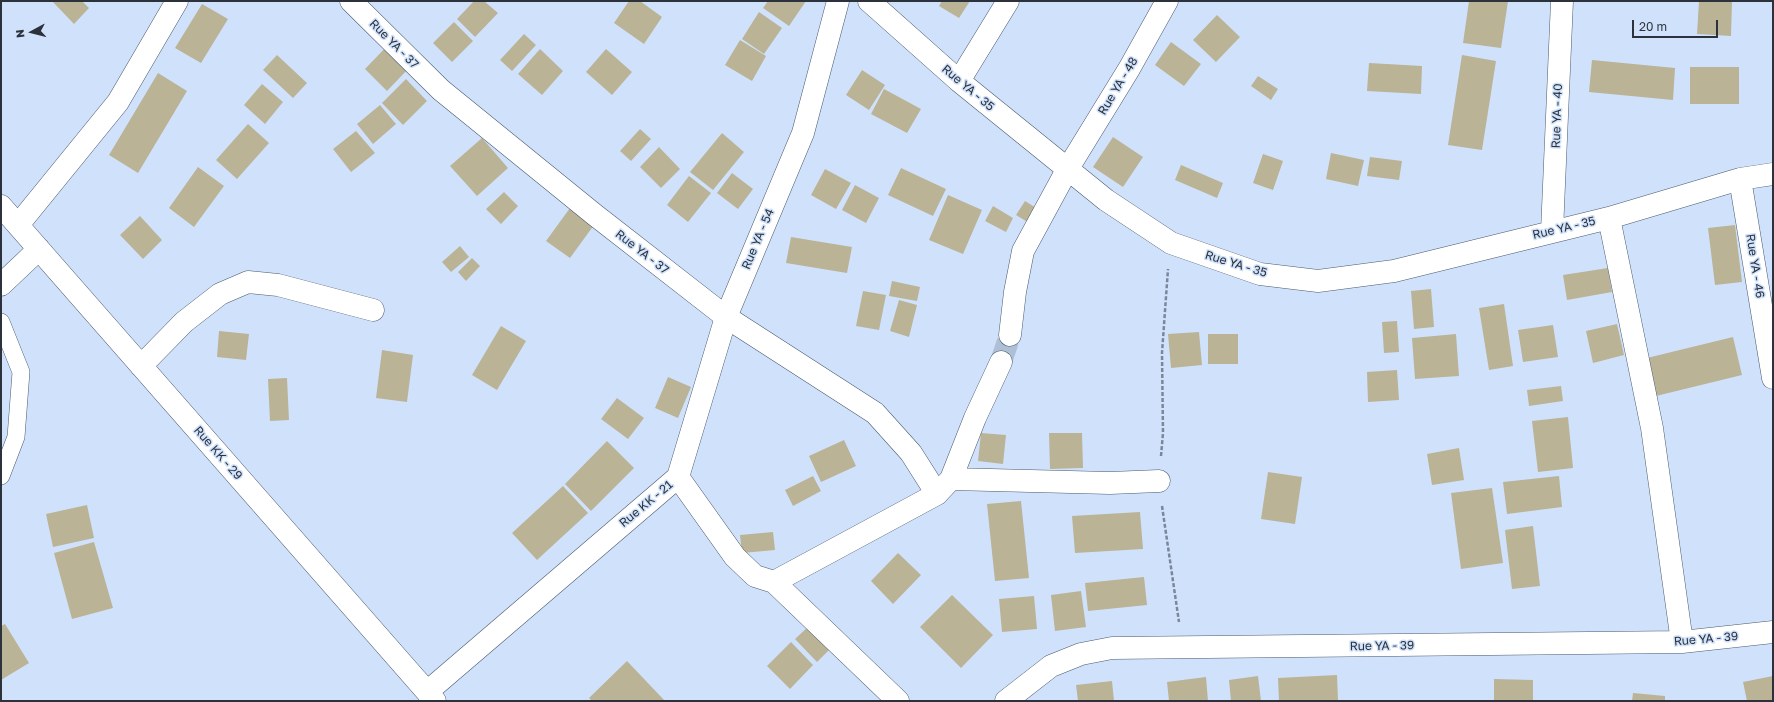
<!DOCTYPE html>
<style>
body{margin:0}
#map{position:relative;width:1774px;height:702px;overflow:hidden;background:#d0e2fb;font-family:"Golos Text",sans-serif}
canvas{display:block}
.frame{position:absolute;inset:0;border:2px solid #2b323c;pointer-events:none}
.north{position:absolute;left:12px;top:12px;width:40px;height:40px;-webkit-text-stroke:3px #d0e2fb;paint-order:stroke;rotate:263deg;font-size:11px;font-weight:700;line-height:16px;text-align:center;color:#2b323c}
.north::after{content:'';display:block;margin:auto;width:14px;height:18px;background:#2b323c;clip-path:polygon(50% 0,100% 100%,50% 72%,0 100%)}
.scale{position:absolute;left:1632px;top:20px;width:86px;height:18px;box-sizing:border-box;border:2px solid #2b323c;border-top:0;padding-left:5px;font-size:12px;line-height:14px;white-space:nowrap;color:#2b323c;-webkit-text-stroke:3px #d0e2fb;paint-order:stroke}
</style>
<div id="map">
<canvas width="1774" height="702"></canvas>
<div class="frame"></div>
<div class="north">N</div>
<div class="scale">20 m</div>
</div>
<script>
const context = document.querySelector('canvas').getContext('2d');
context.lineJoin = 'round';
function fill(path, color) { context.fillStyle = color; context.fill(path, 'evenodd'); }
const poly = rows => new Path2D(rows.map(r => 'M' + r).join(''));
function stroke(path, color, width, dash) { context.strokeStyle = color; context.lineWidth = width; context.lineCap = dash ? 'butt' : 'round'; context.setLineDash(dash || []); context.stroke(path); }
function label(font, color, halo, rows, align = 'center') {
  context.font = font + ' "Golos Text",sans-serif'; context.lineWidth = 3; context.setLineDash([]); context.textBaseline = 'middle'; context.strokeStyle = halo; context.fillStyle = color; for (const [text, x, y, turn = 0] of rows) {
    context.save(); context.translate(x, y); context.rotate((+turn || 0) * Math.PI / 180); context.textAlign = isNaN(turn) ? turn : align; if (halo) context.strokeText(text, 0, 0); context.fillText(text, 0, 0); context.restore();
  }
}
const building = poly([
 [52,1,82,1,89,8,74,24],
 [474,1,484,1,498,13,475,37,457,19],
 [629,1,640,1,662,17,644,44,614,23],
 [768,1,806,1,789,26,763,8],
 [942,1,970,1,959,18,939,6],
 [1469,1,1508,1,1501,48,1463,43],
 [1699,1,1732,1,1731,36,1697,34],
 [202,4,228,19,201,63,175,48],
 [759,12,782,28,764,54,742,39],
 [1217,15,1240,37,1216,62,1193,40],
 [454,22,473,41,452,62,433,43],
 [524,34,536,45,512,71,500,60],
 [740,40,766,56,752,81,725,65],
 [1171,42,1201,64,1184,86,1155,65],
 [388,45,410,67,387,91,365,69],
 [540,49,563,71,542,95,518,74],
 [606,49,632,72,612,95,586,72],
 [277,55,307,83,293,98,263,70],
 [1462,55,1496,61,1482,150,1448,145],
 [1592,60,1675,68,1673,100,1589,92],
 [1369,63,1422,66,1421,94,1367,91],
 [1690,67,1739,67,1739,104,1690,104],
 [862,70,885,85,869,110,846,95],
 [158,73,187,91,138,173,109,155],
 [1258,76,1278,89,1271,100,1251,86],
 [406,79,427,101,403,125,382,103],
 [262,84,283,102,265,124,244,105],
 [884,89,921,109,907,133,871,114],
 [380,105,396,124,373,144,357,124],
 [248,124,269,143,237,179,216,160],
 [640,129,651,139,631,161,620,151],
 [356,131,375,153,351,172,333,149],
 [722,133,744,152,713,190,690,172],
 [1113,137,1143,157,1123,187,1093,167],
 [482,138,508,168,477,196,450,166],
 [659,147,680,169,661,188,640,167],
 [1331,153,1364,160,1358,186,1326,179],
 [1263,154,1283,161,1273,190,1253,183],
 [1370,157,1402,161,1399,180,1367,176],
 [1181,165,1223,183,1217,198,1175,180],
 [198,167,224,186,194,227,169,208],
 [901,168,946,189,933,216,888,195],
 [825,169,851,183,836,209,811,195],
 [732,173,753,189,738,209,717,193],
 [689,176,711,193,688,222,667,205],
 [855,185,879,198,866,223,842,210],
 [504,192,518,206,501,224,486,209],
 [948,195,982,210,963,254,929,240],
 [1025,201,1038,209,1029,223,1016,215],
 [993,206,1013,218,1006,232,985,221],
 [570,208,594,225,570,258,546,241],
 [140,216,162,240,143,259,120,235],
 [1735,225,1742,282,1715,285,1708,228],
 [791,237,852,247,847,273,786,263],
 [460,246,469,257,451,272,442,262],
 [472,258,480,266,466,281,458,272],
 [1608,268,1612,292,1567,300,1563,275],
 [892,281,920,287,917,301,889,296],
 [1431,289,1434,327,1414,329,1411,291],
 [863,291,886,295,879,330,856,326],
 [899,300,917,305,909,337,890,331],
 [1504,304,1513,366,1489,370,1479,308],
 [1397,321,1399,352,1384,353,1382,322],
 [1617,324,1624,355,1593,363,1586,331],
 [1553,325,1558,357,1523,362,1518,330],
 [501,326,526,341,497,390,472,375],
 [219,331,249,334,246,360,217,357],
 [1002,332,1019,338,1010,365,993,359],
 [1199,332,1202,365,1171,368,1168,334],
 [1208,334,1238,334,1238,364,1208,364],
 [1456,334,1459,376,1415,379,1412,338],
 [1733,337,1742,375,1656,396,1647,358],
 [382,350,413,355,407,402,376,398],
 [1397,370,1399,400,1368,402,1367,372],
 [668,377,691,387,678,418,655,408],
 [287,378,289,420,270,421,268,379],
 [1561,386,1563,401,1529,406,1527,390],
 [617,398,644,418,628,439,601,419],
 [1568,417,1573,468,1538,472,1532,421],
 [981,433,1006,435,1003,464,978,461],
 [1049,433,1082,433,1083,468,1050,469],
 [844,440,856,466,821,482,809,456],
 [607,441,634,468,591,511,565,484],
 [1459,448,1464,480,1432,485,1427,454],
 [1268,472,1302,477,1295,524,1261,519],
 [813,476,821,491,793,506,785,490],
 [1559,476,1562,507,1507,514,1503,482],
 [563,486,588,513,537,560,512,533],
 [1492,488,1503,563,1461,569,1451,493],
 [1021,501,1029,578,995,581,987,504],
 [87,505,94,538,53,547,46,514],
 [1140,512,1143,549,1075,553,1072,516],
 [1533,526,1540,586,1512,589,1505,530],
 [773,532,775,550,742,553,740,535],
 [94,542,113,608,72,619,54,553],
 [898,553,921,575,893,604,871,581],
 [1144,577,1147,605,1088,611,1085,583],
 [1081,591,1086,627,1055,631,1051,595],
 [952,595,993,635,961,668,920,627],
 [1034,596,1037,629,1002,632,999,599],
 [5,624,29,663,1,680,1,626],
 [809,626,830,649,817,662,795,639],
 [791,642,813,665,790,689,767,666],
 [627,661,665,701,592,701,589,698],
 [1337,675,1338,701,1279,701,1278,678],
 [1258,676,1261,701,1231,701,1229,680],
 [1773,676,1773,701,1747,701,1743,682],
 [1206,677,1208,701,1169,701,1167,682],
 [1494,679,1533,680,1533,701,1494,701],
 [1112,681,1114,701,1078,701,1076,685],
 [1633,693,1665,696,1665,701,1632,701]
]);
const streetTunnel = poly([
 [1001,362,1010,335]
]);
const path = poly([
 [1161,456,1163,433,1162,353,1168,269],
 [1162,506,1179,622]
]);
const lane = poly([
 [1,322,21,372,16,437,1,476]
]);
const street = poly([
 [351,1,441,90,595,215,726,317,875,413,911,453,937,494],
 [869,1,959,81,1106,200,1171,243,1260,274,1318,281,1394,271,1609,218,1740,179,1773,174],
 [959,81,1008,1],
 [1740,179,1773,378],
 [1,206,435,701],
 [1609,218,1652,428,1682,642],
 [18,225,118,102,177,1],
 [1552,231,1562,1],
 [1,285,39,249],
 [1010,335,1015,292,1023,251,1067,170,1129,69,1167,1],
 [141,366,184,322,220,294,248,282,278,285,373,310],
 [678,477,726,317,803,133,838,1],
 [951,479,975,418,1001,362],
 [774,582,937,494,951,479,1110,483,1159,481],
 [427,692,678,477,735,557,755,576,774,582,898,701],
 [1006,701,1051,666,1081,654,1112,648,1682,642,1773,632]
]);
const streetNames = [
 ["Rue YA - 37",394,44,45],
 ["Rue YA - 48",1118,86,-59],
 ["Rue YA - 35",968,88,40],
 ["Rue YA - 40",1557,116,-88],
 ["Rue YA - 35",1564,228,-13],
 ["Rue YA - 54",758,239,-67],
 ["Rue YA - 37",642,252,38],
 ["Rue YA - 35",1236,264,17],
 ["Rue YA - 46",1755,266,81],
 ["Rue KK - 29",218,453,49],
 ["Rue KK - 21",646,504,-40],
 ["Rue YA - 39",1706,639,-5],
 ["Rue YA - 39",1382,646,-1]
];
fill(building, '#bab396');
stroke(streetTunnel, '#afbfd5', 22, [22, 11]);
stroke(lane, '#49596e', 18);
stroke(street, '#49596e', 23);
stroke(path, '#7a8798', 2.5, [4, 2]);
stroke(lane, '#fff', 17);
stroke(street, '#fff', 22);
label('12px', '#2b323c', '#d0e2fb', streetNames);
</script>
